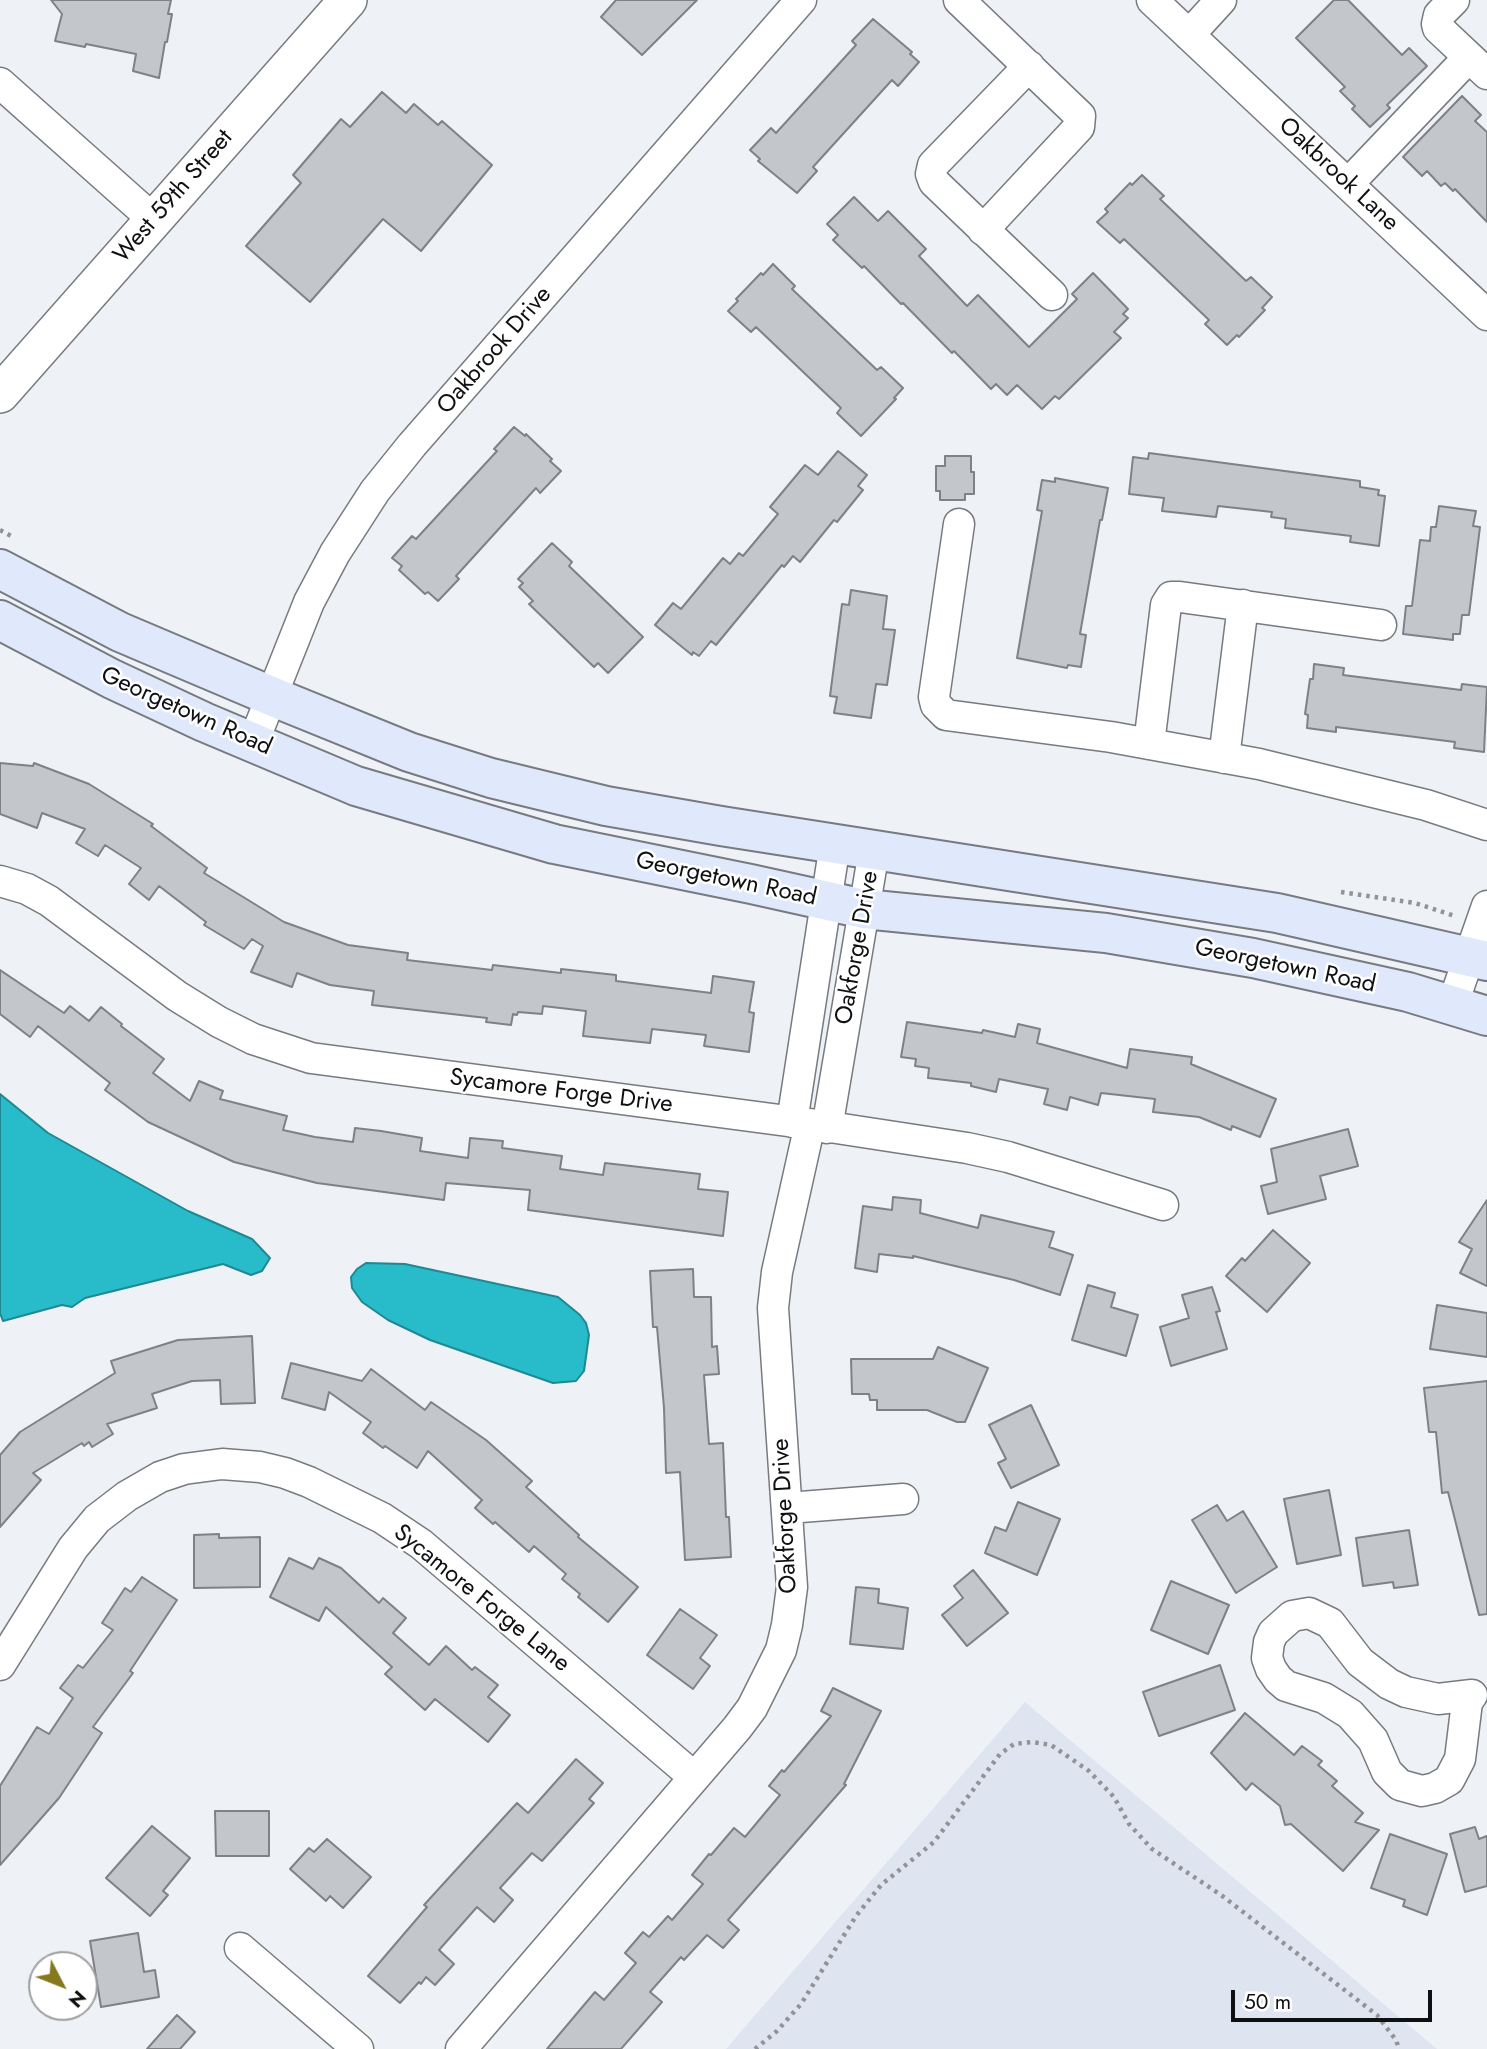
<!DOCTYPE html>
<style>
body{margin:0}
#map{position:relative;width:1487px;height:2049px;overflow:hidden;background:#eef1f6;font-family:Jost,sans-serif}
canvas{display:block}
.north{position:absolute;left:28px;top:1951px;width:70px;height:70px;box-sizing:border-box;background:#fff;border:2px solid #9f9fa0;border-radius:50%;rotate:132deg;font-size:19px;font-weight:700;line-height:28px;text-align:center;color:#0f1012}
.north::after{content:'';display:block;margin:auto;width:24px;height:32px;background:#86781d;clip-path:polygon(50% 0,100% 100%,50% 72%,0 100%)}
.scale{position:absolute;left:1231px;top:1990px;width:201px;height:32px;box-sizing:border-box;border:4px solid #0f1012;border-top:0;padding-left:9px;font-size:21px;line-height:24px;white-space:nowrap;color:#0f1012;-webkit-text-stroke:5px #fff;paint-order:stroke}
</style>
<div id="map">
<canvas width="1487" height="2049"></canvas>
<div class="north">N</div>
<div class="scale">50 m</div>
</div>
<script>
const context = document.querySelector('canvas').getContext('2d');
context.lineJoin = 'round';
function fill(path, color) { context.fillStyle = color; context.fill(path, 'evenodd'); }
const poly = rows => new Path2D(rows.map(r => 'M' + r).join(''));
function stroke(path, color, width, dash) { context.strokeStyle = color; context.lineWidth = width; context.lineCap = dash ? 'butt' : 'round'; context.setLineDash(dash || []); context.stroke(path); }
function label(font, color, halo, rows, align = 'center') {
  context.font = font + ' Jost,sans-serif'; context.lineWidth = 5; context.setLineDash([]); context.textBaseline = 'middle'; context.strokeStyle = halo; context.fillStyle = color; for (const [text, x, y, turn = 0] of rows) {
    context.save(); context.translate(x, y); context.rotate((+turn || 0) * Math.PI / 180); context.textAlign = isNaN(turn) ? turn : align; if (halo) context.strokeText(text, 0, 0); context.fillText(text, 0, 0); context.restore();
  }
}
const built = poly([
 [1025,1702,1437,2049,726,2049]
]);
const water = poly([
 [0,1094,48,1133,188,1211,252,1239,270,1258,262,1271,251,1275,223,1264,85,1298,72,1307,62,1305,3,1321,0,1313,0,1094],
 [366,1263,405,1264,558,1297,580,1315,586,1323,589,1335,584,1371,576,1381,553,1383,430,1340,388,1320,362,1302,352,1288,351,1277,357,1269,366,1263]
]);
const building = poly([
 [51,0,171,0,168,14,172,14,167,42,165,42,159,78,133,71,136,54,86,44,85,47,55,41,62,14,51,0],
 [616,0,697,0,642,55,601,17,616,0],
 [1334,0,1348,0,1402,55,1409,48,1427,66,1387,105,1390,108,1370,127,1352,109,1355,106,1340,91,1345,87,1296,38,1334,0],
 [873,19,912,52,910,54,919,62,898,86,892,80,813,167,817,171,797,193,758,161,760,159,750,150,771,128,776,133,856,45,852,41,873,19],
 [382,92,406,113,414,104,438,125,442,121,492,165,421,251,383,219,310,302,246,246,301,183,293,175,341,119,350,127,382,92],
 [1462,96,1481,115,1475,121,1487,132,1487,222,1455,189,1453,191,1445,183,1441,186,1427,171,1422,176,1403,157,1462,96],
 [1142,175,1164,196,1160,199,1246,281,1251,277,1272,297,1262,308,1265,310,1239,337,1237,335,1227,345,1205,324,1209,320,1124,239,1120,243,1097,222,1108,212,1105,209,1130,183,1132,185,1142,175],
 [854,197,878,221,888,211,926,249,919,256,967,306,978,295,1029,347,1077,299,1072,294,1093,273,1128,309,1123,314,1128,318,1114,332,1121,338,1059,399,1055,396,1042,409,1017,385,1007,395,996,384,991,389,954,351,952,353,903,303,901,304,864,266,862,268,833,240,838,235,827,224,854,197],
 [773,264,795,286,792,289,877,370,881,367,903,388,894,398,896,399,861,436,837,413,841,408,756,327,751,332,728,311,738,301,736,299,761,273,763,275,773,264],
 [514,427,525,436,526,434,552,459,550,461,561,471,540,493,536,488,456,576,459,579,438,601,428,592,425,594,399,570,402,566,392,558,412,536,416,539,497,451,494,449,514,427],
 [838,451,867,475,858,486,863,490,837,522,834,520,800,562,793,556,784,567,782,565,716,645,711,641,699,656,693,652,692,655,655,625,673,603,681,609,723,558,730,564,739,553,743,556,778,514,770,507,805,465,818,475,838,451],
 [1149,453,1360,481,1360,487,1379,490,1378,495,1385,496,1379,546,1350,542,1351,536,1285,528,1286,519,1271,517,1272,512,1218,506,1216,517,1162,511,1164,498,1129,494,1133,457,1148,459,1149,453],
 [945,456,971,456,971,472,974,472,974,494,965,494,965,500,940,500,940,491,936,491,936,466,945,466,945,456],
 [1055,478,1108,488,1102,520,1100,520,1080,634,1086,635,1081,667,1068,665,1067,668,1017,658,1042,511,1037,510,1042,480,1055,482,1055,478],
 [1439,506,1476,511,1473,526,1480,527,1469,615,1462,615,1460,634,1453,634,1453,640,1403,634,1406,606,1412,606,1420,540,1430,541,1431,527,1436,527,1439,506],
 [552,543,572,562,569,566,643,637,608,673,598,663,594,667,529,604,533,601,519,587,523,583,518,579,552,543],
 [851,590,887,596,883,629,895,630,887,685,876,684,871,718,834,713,837,697,830,696,842,604,849,605,851,590],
 [1314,664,1344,668,1343,675,1461,690,1462,684,1487,687,1484,752,1454,748,1455,742,1336,727,1336,732,1307,728,1308,715,1305,714,1310,679,1313,679,1314,664],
 [0,763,33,766,34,763,89,784,153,824,151,826,207,868,204,873,284,922,348,945,408,953,407,960,492,970,493,965,561,973,561,969,616,975,616,981,711,993,713,976,754,982,749,1012,754,1013,749,1052,704,1046,706,1035,652,1029,650,1043,583,1036,586,1011,543,1006,542,1014,518,1012,517,1015,513,1014,511,1025,486,1022,487,1018,372,1005,374,991,330,985,297,973,292,987,251,972,263,946,252,939,244,949,204,925,206,922,159,886,149,900,129,884,141,868,105,845,98,856,76,843,85,829,42,813,37,828,0,814,0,763],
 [0,970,64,1013,70,1006,89,1021,101,1007,122,1024,121,1026,164,1059,153,1073,190,1101,199,1081,223,1091,220,1099,287,1116,283,1130,315,1137,353,1142,355,1128,381,1131,422,1138,420,1151,468,1158,470,1138,503,1141,502,1148,562,1156,560,1169,603,1175,605,1163,700,1174,698,1189,728,1192,723,1236,528,1210,530,1190,446,1183,444,1200,317,1183,234,1162,148,1122,105,1090,110,1083,38,1026,30,1037,0,1014,0,970],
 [907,1022,982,1033,983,1030,1015,1037,1018,1024,1040,1029,1037,1043,1127,1068,1130,1049,1192,1057,1191,1064,1276,1099,1260,1137,1232,1126,1231,1130,1199,1117,1153,1112,1155,1099,1101,1093,1098,1105,1070,1097,1067,1110,1044,1104,1048,1089,999,1079,996,1092,971,1086,971,1083,928,1078,929,1068,915,1066,916,1059,901,1057,907,1022],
 [1348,1129,1358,1166,1320,1176,1326,1199,1268,1214,1261,1186,1277,1182,1271,1149,1348,1129],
 [893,1197,921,1200,920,1213,978,1228,981,1215,1054,1232,1049,1247,1073,1255,1060,1295,1014,1280,913,1256,913,1258,879,1254,877,1272,855,1268,863,1206,892,1210,893,1197],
 [1487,1200,1487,1286,1460,1273,1472,1249,1459,1242,1487,1200],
 [1273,1230,1310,1263,1267,1312,1226,1276,1242,1258,1245,1261,1273,1230],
 [693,1269,694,1297,711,1297,712,1347,717,1346,719,1374,704,1375,709,1444,723,1443,726,1517,729,1517,731,1557,685,1560,680,1472,666,1473,664,1408,657,1327,653,1327,650,1271,693,1269],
 [1088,1285,1115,1293,1111,1307,1138,1315,1126,1356,1072,1340,1088,1285],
 [1212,1287,1220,1311,1216,1312,1227,1349,1171,1366,1160,1327,1189,1318,1182,1295,1212,1287],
 [1437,1305,1487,1313,1487,1357,1430,1349,1437,1305],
 [252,1336,255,1403,221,1404,220,1380,192,1381,152,1394,157,1408,107,1424,113,1434,92,1447,89,1442,84,1446,82,1443,33,1473,41,1480,0,1527,0,1455,20,1432,115,1373,111,1361,178,1340,252,1336],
 [938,1347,988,1368,965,1422,957,1422,927,1410,877,1410,877,1400,870,1400,869,1394,852,1394,851,1359,933,1359,938,1347],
 [291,1363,362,1381,371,1369,425,1410,431,1402,486,1440,532,1481,526,1487,579,1535,578,1537,638,1587,608,1622,578,1597,580,1594,562,1579,566,1574,534,1546,529,1552,495,1522,493,1524,475,1508,482,1500,428,1451,417,1468,385,1446,383,1448,363,1433,371,1422,329,1392,325,1410,282,1398,291,1363],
 [1487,1381,1487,1614,1479,1615,1448,1492,1442,1493,1436,1432,1429,1432,1424,1388,1487,1381],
 [1031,1405,1059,1465,1011,1488,998,1463,1006,1459,989,1425,1031,1405],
 [1329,1490,1341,1555,1297,1564,1284,1499,1329,1490],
 [1018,1502,1060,1519,1037,1575,985,1553,995,1527,1006,1531,1018,1502],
 [1217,1505,1227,1521,1243,1511,1277,1567,1236,1593,1192,1520,1217,1505],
 [1409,1530,1418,1585,1394,1588,1393,1582,1363,1586,1356,1538,1409,1530],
 [219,1534,219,1538,260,1537,260,1587,194,1588,194,1535,219,1534],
 [289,1558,313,1569,319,1558,341,1568,379,1603,383,1598,406,1618,393,1633,429,1665,446,1646,472,1670,475,1667,498,1685,488,1697,510,1715,488,1742,435,1699,425,1710,385,1674,392,1667,326,1607,319,1621,270,1597,289,1558],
 [973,1570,1008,1613,967,1646,942,1615,963,1598,954,1586,973,1570],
 [142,1577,177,1600,130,1671,133,1673,93,1727,102,1733,59,1798,0,1865,0,1786,37,1727,49,1734,73,1698,60,1688,78,1665,83,1668,113,1630,102,1623,125,1588,131,1592,142,1577],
 [1171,1581,1229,1605,1208,1654,1151,1630,1171,1581],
 [856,1587,879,1589,878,1603,908,1608,903,1649,850,1644,856,1587],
 [680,1609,717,1635,700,1658,710,1666,693,1689,647,1655,680,1609],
 [1220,1665,1235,1710,1159,1736,1143,1692,1220,1665],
 [833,1688,881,1711,844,1784,846,1785,728,1920,739,1930,723,1948,707,1935,684,1960,681,1957,650,1992,662,2002,621,2049,547,2049,595,1992,604,2000,636,1963,625,1953,643,1932,649,1937,668,1916,672,1920,703,1884,692,1875,709,1854,711,1855,734,1828,745,1837,780,1795,769,1786,782,1770,784,1772,831,1716,821,1711,833,1688],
 [1245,1713,1294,1755,1302,1746,1322,1761,1318,1765,1337,1781,1332,1786,1363,1813,1355,1822,1379,1830,1343,1871,1291,1824,1285,1825,1280,1806,1252,1783,1246,1790,1211,1753,1245,1713],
 [576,1759,603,1783,589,1799,594,1803,542,1861,532,1853,500,1888,513,1900,494,1922,477,1907,439,1950,454,1964,435,1985,426,1977,421,1984,419,1982,400,2003,368,1976,427,1907,424,1905,517,1803,528,1813,576,1759],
 [215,1811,269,1811,269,1856,216,1856,215,1811],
 [152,1826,190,1858,163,1891,168,1895,150,1916,106,1878,152,1826],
 [1475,1827,1479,1839,1487,1836,1487,1886,1465,1892,1450,1834,1475,1827],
 [1390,1834,1447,1854,1427,1915,1403,1906,1405,1900,1371,1888,1390,1834],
 [327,1839,371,1877,343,1908,330,1896,326,1901,290,1869,309,1848,314,1852,327,1839],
 [138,1933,144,1972,155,1970,159,1997,101,2007,90,1941,138,1933],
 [177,2015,195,2032,180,2049,147,2049,177,2015]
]);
const path = poly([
 [0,530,15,538],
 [1341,892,1415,903,1455,916],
 [755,2049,777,2031,801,2004,856,1916,881,1885,934,1842,1000,1754,1014,1744,1032,1742,1051,1745,1089,1771,1114,1797,1129,1824,1152,1849,1221,1895,1377,2015,1396,2040,1399,2049]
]);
const minor = poly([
 [959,0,1080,116,1079,127,983,230],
 [1152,0,1487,315],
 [1454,0,1439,15,1437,24,1438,28,1487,74],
 [1189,35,1221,0],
 [1029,66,933,165,931,174,934,182,1052,295],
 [0,83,154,220],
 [1348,184,1469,57],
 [959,524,934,697,936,705,946,715,1111,737,1259,764,1426,805,1487,825],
 [253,743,309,602,335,553,375,491,412,445,801,0],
 [1149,744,1166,605,1171,597,1180,597,1381,625],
 [1224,758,1243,605],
 [0,881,27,889,49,901,177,996,219,1022,253,1039,311,1058,810,1124,967,1148,1008,1157,1163,1205],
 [1452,1006,1487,906],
 [792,1122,835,844],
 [827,1128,874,851],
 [788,1508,903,1499],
 [1309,1613,1330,1623,1360,1662,1389,1684,1406,1692,1438,1699,1472,1695,1467,1702,1460,1759,1449,1780,1435,1788,1422,1791,1400,1785,1387,1772,1373,1740,1350,1714,1324,1698,1286,1686,1278,1679,1271,1669,1267,1658,1269,1642,1273,1633,1292,1616,1309,1613],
 [0,1665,73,1548,97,1519,127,1496,160,1477,184,1469,222,1464,260,1467,285,1473,309,1482,382,1518,421,1544,694,1777],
 [240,1948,358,2049],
 [461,2049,737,1728,752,1708,781,1650,787,1625,792,1587,773,1308,777,1272,810,1124]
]);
const tertiary = poly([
 [0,394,348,0]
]);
const secondary = poly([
 [0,569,120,632,271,696,409,752,491,778,606,806,721,826,1277,913,1487,961],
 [0,620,112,679,204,722,356,786,554,844,751,884,864,909,1106,933,1253,958,1408,992,1487,1016]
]);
const streetNames = [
 ["Oakbrook Lane",1338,175,43],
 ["West 59th Street",174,197,-49],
 ["Oakbrook Drive",495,351,-49],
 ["Georgetown Road",186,712,24],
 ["Georgetown Road",726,880,12],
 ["Oakforge Drive",858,948,-80],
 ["Georgetown Road",1285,967,12],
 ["Sycamore Forge Drive",561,1092,7],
 ["Oakforge Drive",786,1516,-93],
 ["Sycamore Forge Lane",481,1599,39]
];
fill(built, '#dee5f0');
fill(water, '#28bbc9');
stroke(water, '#208892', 2);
fill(building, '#c3c6cb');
stroke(building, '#7f8186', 2);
stroke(minor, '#777a7f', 33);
stroke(tertiary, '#777a7f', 40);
stroke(secondary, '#777a7f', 42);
stroke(path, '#919397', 4.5, [3.5, 5]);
stroke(minor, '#fff', 30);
stroke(tertiary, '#fff', 37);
stroke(secondary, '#e0e9fc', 38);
label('24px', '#0f1012', '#fff', streetNames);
</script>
